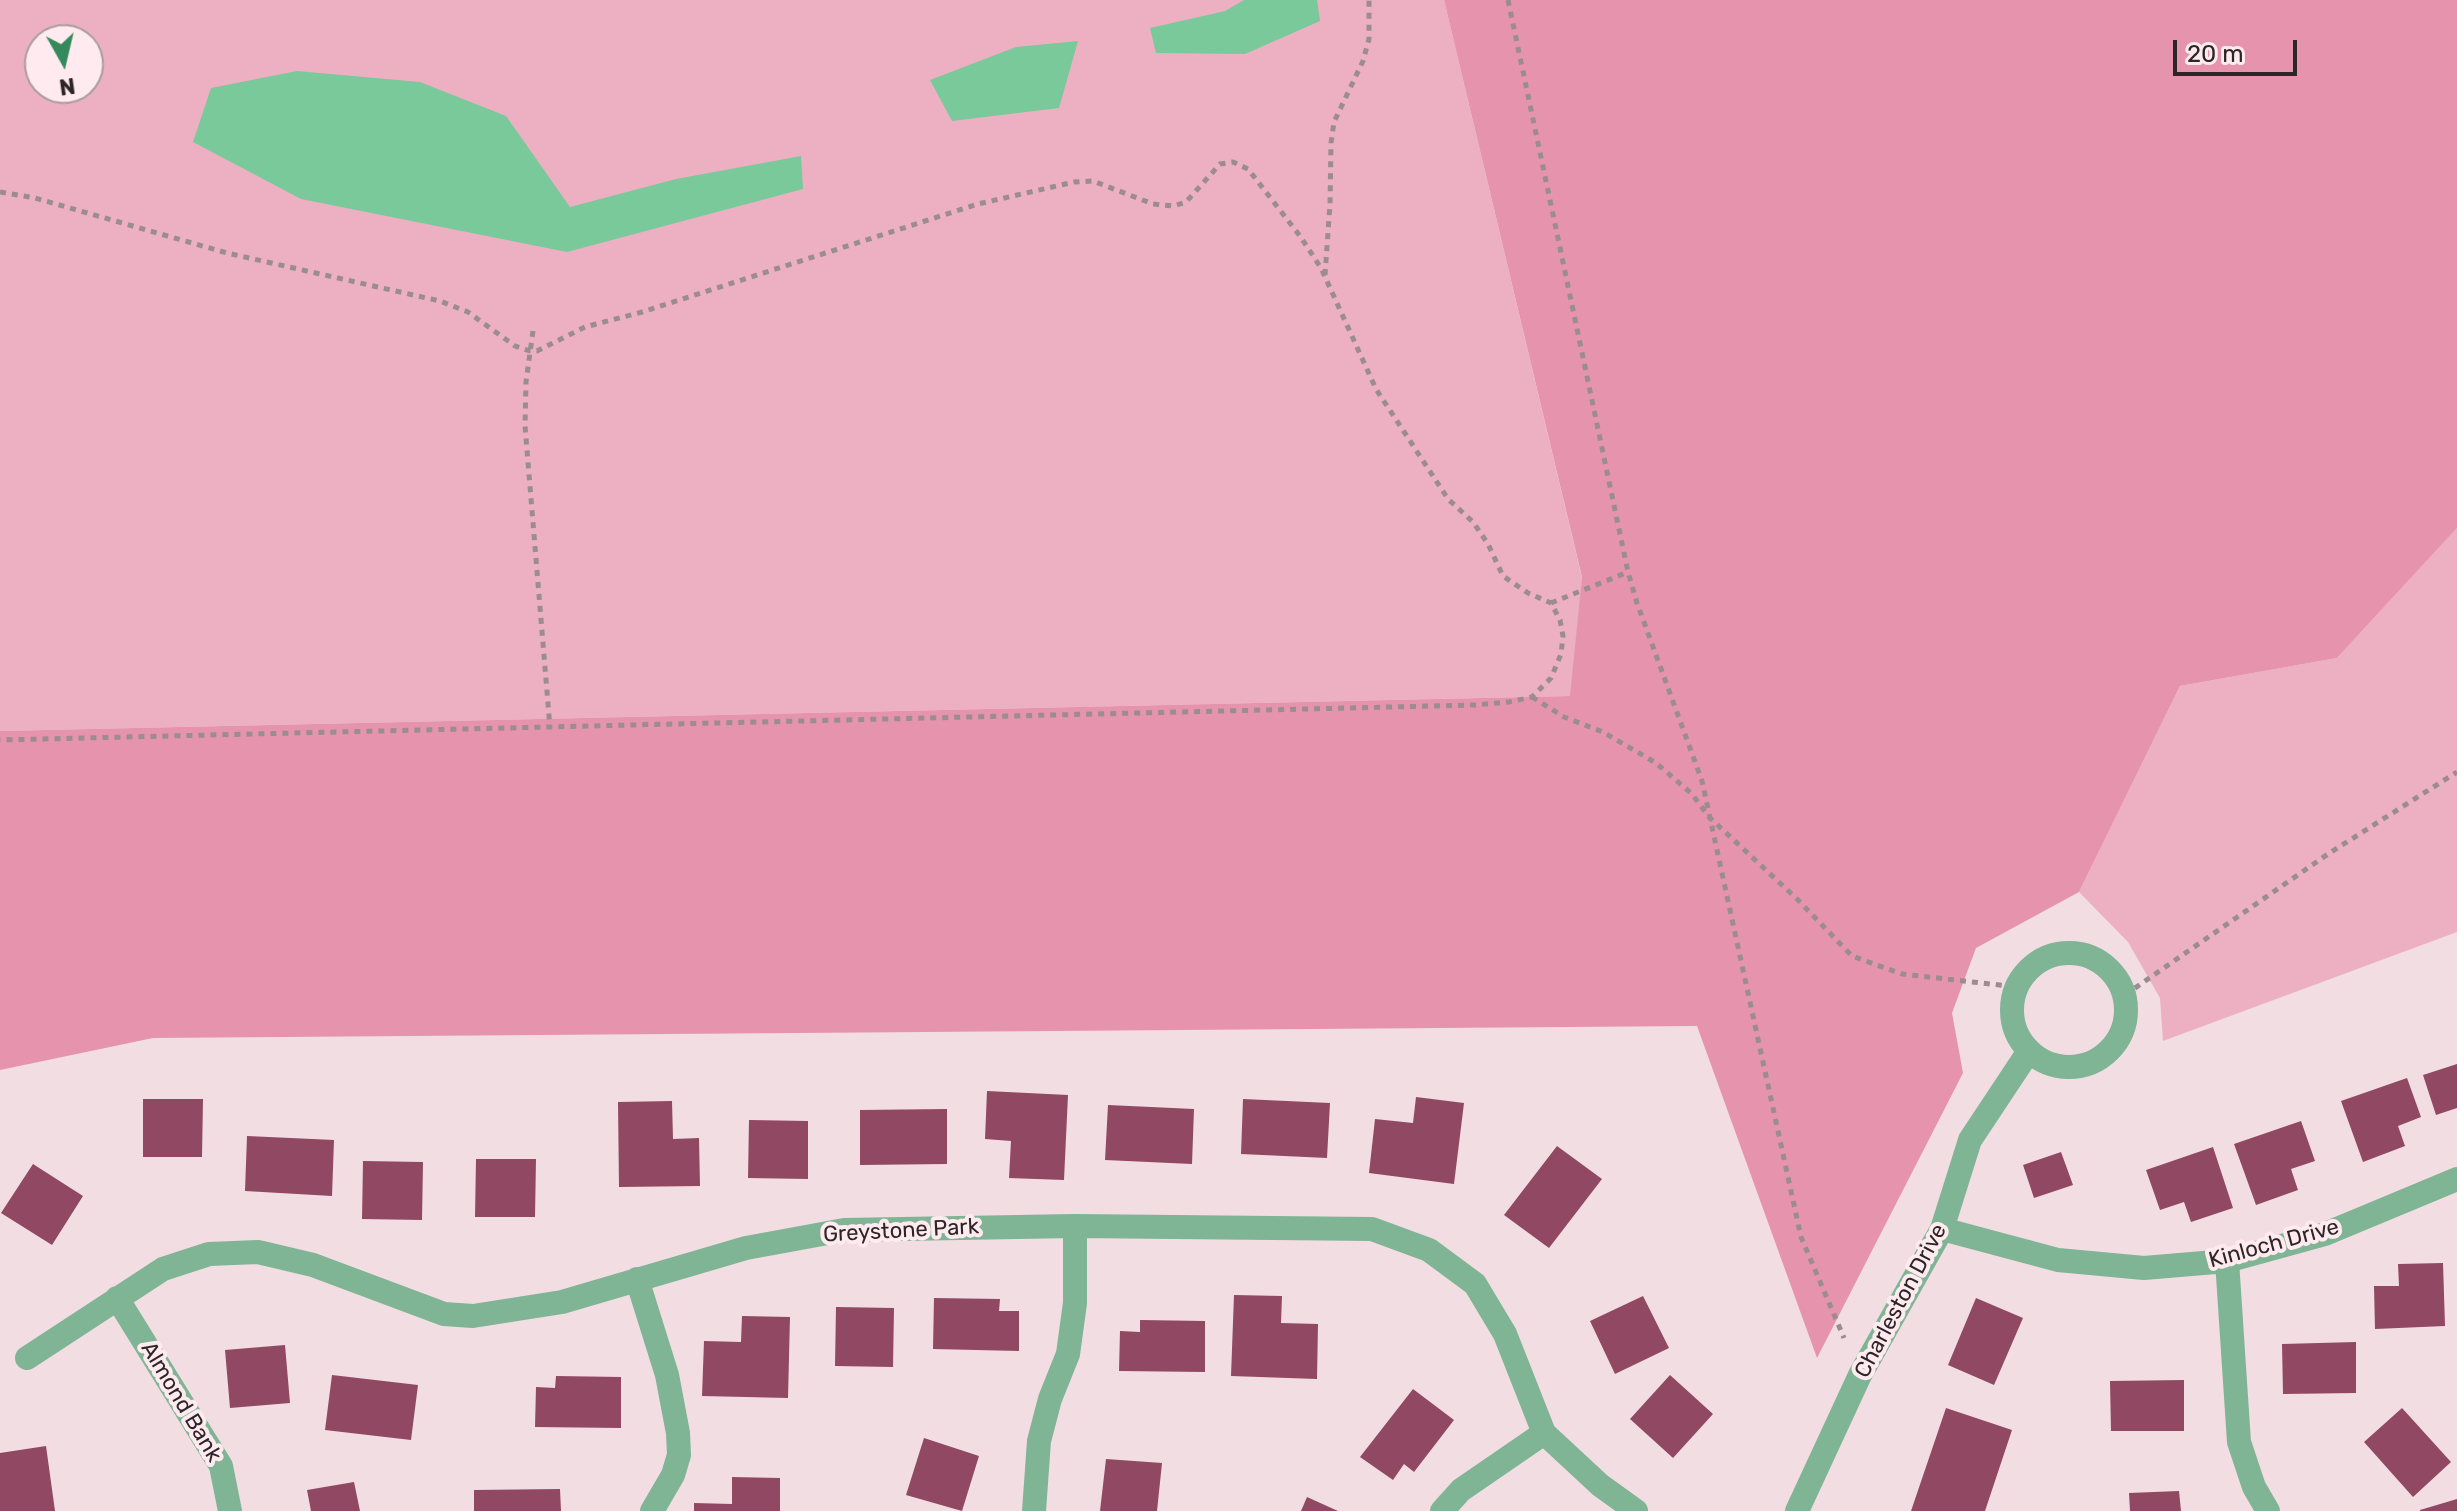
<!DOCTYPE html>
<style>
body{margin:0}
#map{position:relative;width:2457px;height:1511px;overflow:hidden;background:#f2dde3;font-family:Rubik,sans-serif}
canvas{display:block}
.north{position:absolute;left:24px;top:24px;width:80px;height:80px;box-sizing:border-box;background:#ffeaf0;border:2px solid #ab9ca0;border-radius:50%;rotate:172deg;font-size:22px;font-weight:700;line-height:32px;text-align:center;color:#2d2628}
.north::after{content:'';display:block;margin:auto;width:28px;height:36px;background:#358a5d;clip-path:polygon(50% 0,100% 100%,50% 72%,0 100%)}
.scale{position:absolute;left:2173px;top:40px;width:124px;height:36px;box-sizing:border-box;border:4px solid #2d2628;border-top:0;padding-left:10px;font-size:24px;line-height:28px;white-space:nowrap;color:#2d2628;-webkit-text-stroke:6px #ffeaf0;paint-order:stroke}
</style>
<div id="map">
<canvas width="2457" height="1511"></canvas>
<div class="north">N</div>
<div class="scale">20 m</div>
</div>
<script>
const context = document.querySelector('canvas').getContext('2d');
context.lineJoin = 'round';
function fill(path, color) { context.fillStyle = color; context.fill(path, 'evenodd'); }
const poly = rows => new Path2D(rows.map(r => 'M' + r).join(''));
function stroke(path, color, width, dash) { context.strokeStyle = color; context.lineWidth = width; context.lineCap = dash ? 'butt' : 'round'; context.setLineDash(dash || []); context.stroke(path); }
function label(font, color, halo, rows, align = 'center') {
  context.font = font + ' Rubik,sans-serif'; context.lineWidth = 8; context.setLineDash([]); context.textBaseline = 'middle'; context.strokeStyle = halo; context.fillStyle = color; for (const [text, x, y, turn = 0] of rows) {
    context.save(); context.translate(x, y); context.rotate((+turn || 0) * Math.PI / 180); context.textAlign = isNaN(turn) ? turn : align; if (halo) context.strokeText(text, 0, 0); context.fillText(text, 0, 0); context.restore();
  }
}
const green = poly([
 [0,0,1444,0,1582,578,1571,696,0,731],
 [40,40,88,40,88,88,40,88],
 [2457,528,2457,932,2163,1041,2160,998,2128,942,2079,892,2180,686,2337,658]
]);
const forest = poly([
 [1444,0,2457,0,2457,528,2337,658,2180,686,2079,892,1976,948,1952,1013,1963,1073,1817,1358,1697,1026,153,1038,0,1070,0,731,1570,696,1582,577]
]);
const water = poly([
 [1244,0,1317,0,1320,21,1245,54,1156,53,1150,28,1225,11],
 [1078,41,1059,108,952,121,930,80,1016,47],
 [297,71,420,82,506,116,570,207,676,179,801,156,803,189,567,252,301,199,193,142,211,88]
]);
const building = poly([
 [2457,1064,2457,1108,2436,1115,2423,1075],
 [2407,1078,2421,1117,2398,1126,2405,1146,2363,1162,2341,1101],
 [987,1091,1068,1095,1064,1180,1009,1178,1011,1141,985,1139],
 [1416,1097,1464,1103,1454,1184,1369,1173,1375,1119,1413,1123],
 [143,1099,203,1099,202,1157,143,1157],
 [1243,1099,1330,1103,1327,1158,1241,1154],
 [672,1101,673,1139,699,1138,700,1186,619,1187,618,1102],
 [1108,1105,1194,1109,1192,1164,1105,1160],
 [947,1109,947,1164,860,1165,860,1110],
 [749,1120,808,1121,808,1179,748,1178],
 [2301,1121,2315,1161,2291,1169,2298,1190,2256,1205,2234,1144],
 [247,1136,334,1140,332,1196,245,1191],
 [1557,1146,1602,1179,1549,1248,1504,1215],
 [2213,1147,2233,1208,2191,1222,2184,1202,2160,1210,2146,1170],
 [2061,1152,2073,1185,2034,1198,2023,1165],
 [476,1159,536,1159,535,1217,475,1217],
 [363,1161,423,1162,422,1220,362,1219],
 [33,1164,83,1196,52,1245,1,1213],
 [2443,1263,2445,1326,2375,1329,2374,1286,2399,1286,2398,1264],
 [1234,1295,1282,1296,1281,1323,1318,1324,1317,1379,1231,1376],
 [1643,1296,1669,1348,1615,1374,1590,1321],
 [934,1298,1000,1299,999,1311,1019,1311,1019,1351,933,1349],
 [1976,1298,2023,1318,1994,1385,1948,1365],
 [836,1307,894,1308,893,1367,835,1366],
 [742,1316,790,1317,788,1398,702,1396,704,1341,741,1342],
 [1140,1320,1205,1321,1205,1372,1119,1371,1120,1331,1140,1332],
 [2356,1342,2356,1393,2283,1394,2282,1344],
 [285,1345,290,1403,230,1408,225,1350],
 [332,1375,418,1385,411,1440,325,1430],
 [1670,1375,1713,1414,1673,1458,1630,1419],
 [556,1376,621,1377,621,1428,535,1427,536,1387,555,1388],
 [2184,1380,2184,1431,2111,1431,2110,1381],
 [1413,1389,1454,1420,1414,1472,1404,1464,1393,1480,1360,1457],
 [1946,1408,2012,1430,1985,1511,1911,1511],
 [2402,1408,2451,1462,2413,1497,2364,1442],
 [924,1438,979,1456,962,1511,906,1495],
 [46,1446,55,1511,0,1511,0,1453],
 [1106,1459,1162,1463,1157,1511,1100,1511],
 [732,1477,780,1478,780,1511,694,1511,694,1503,732,1504],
 [354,1482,360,1511,311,1511,307,1490],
 [560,1489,561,1511,474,1511,474,1490],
 [2179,1491,2181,1511,2130,1511,2129,1493],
 [1307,1497,1338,1511,1301,1511],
 [2457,1499,2457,1511,2420,1511,2420,1510]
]);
const path = poly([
 [1508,0,1628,572,1637,603,1702,781,1801,1237,1844,1338],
 [0,192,35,198,227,253,440,301,468,312,515,346,530,351,537,351,585,327,642,312,978,204,1074,182,1093,181,1153,204,1173,206,1186,202,1220,164,1233,162,1248,169,1300,236,1321,268,1376,389,1448,499,1473,522,1488,544,1503,576,1528,593,1551,603,1560,620,1563,636,1561,654,1551,678,1532,697,1509,702,1475,705,0,740],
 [1325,275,1330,204,1331,143,1334,122,1363,61,1369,39,1369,0],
 [533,331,526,382,525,426,550,728],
 [1551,603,1628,572],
 [1532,697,1564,717,1603,732,1656,763,1692,794,1709,817,1797,899,1852,956,1902,974,2017,987],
 [2125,995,2328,854,2457,772]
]);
const minor = poly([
 '2012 1010a57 57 0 1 1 114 0a57 57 0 1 1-114 0Z',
 [1942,1229,2058,1260,2144,1268,2227,1261,2325,1234,2457,1179],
 [2227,1261,2239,1442,2254,1487,2268,1511],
 [637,1279,667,1375,678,1433,679,1455,673,1475,652,1511],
 [117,1298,221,1466,230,1511],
 [27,1358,163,1269,209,1254,258,1252,313,1265,444,1314,473,1316,562,1302,746,1248,844,1230,1075,1226,1372,1229,1429,1250,1475,1284,1505,1334,1544,1433,1600,1485,1636,1511],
 [1034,1511,1039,1441,1050,1399,1068,1354,1075,1303,1075,1226],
 [1442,1511,1461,1490,1544,1433],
 [1797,1511,1860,1375,1942,1229,1970,1140,2029,1051]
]);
const streetNames = [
 ["Greystone Park",901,1231,-3],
 ["Kinloch Drive",2274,1244,-15],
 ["Charleston Drive",1901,1301,-62],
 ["Almond Bank",181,1402,59]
];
fill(green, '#ecb0c2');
fill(forest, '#e694ae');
fill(water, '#79c99b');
fill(building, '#914862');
stroke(path, '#9a8c90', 5, [6, 6]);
stroke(minor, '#7fb494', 24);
label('22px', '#2d2628', '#ffeaf0', streetNames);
</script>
